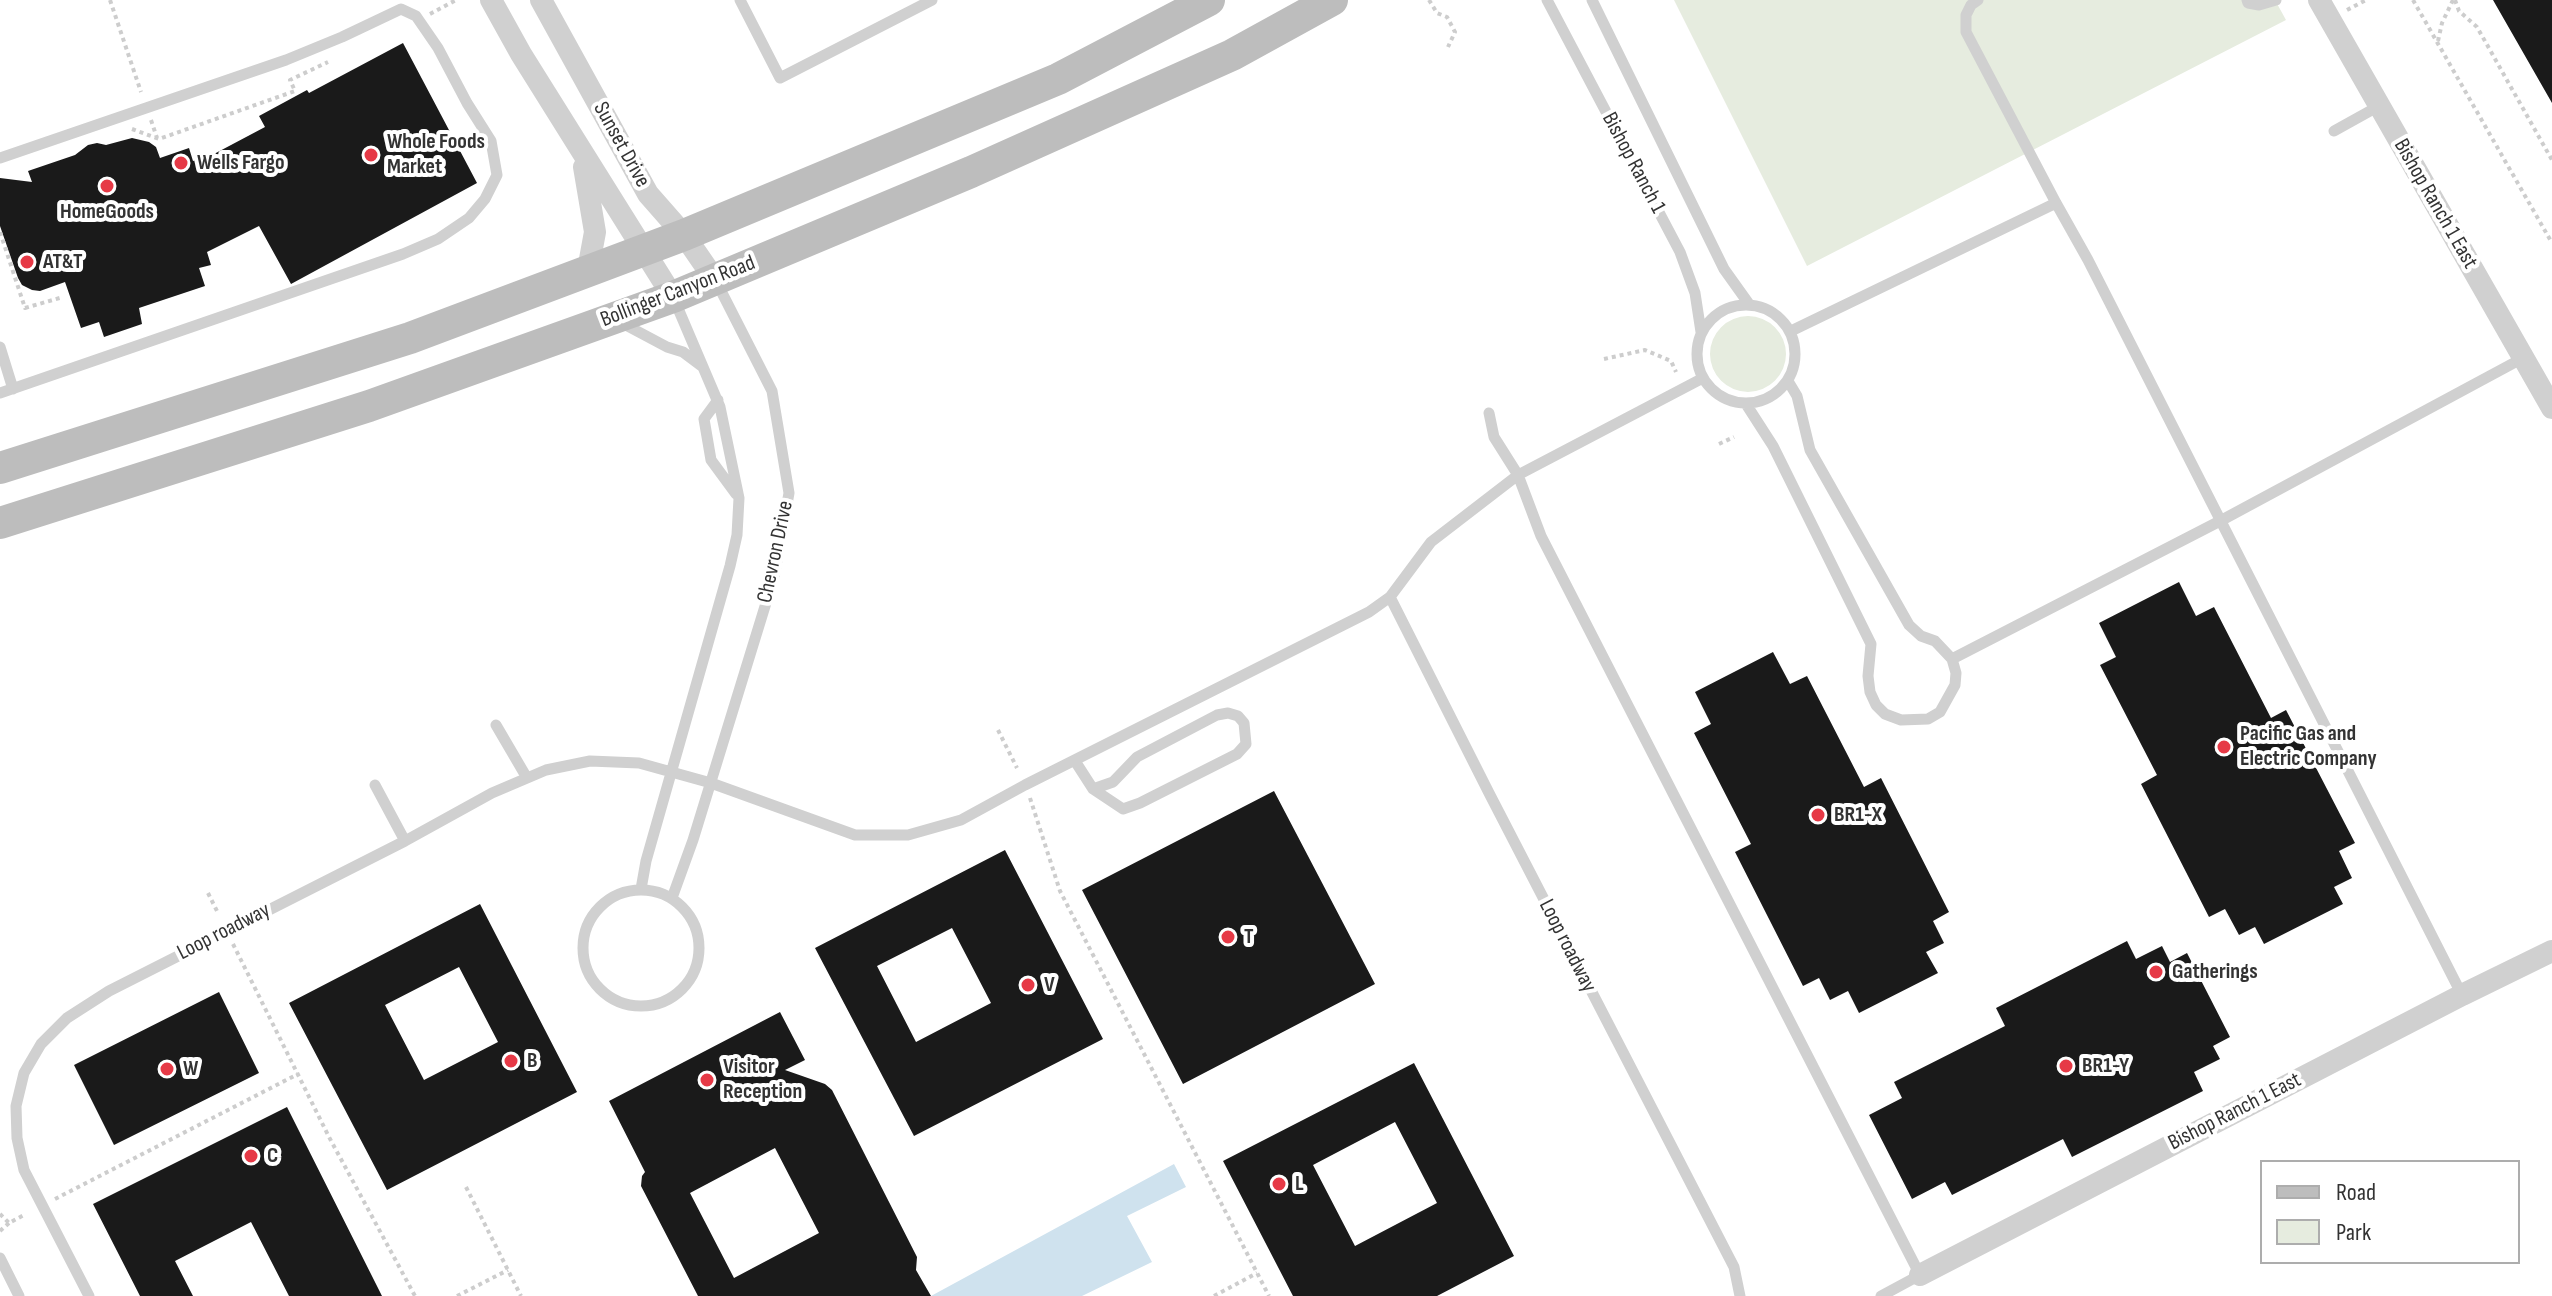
<!DOCTYPE html>
<style>
body{margin:0}
#map{position:relative;width:2552px;height:1296px;overflow:hidden;background:#fff;font-family:"Sofia Sans Condensed",sans-serif}
canvas{display:block}
.legend{position:absolute;left:2260px;top:1160px;width:260px;height:104px;box-sizing:border-box;background:#fff;border:2px solid #adadad;margin:0;padding:10px 14px;list-style:none;font-size:24px;color:#333}
.legend li{display:flex;align-items:center;gap:16px;height:40px}
.legend b{width:40px;border:2px solid #adadad}
</style>
<div id="map">
<canvas width="2552" height="1296"></canvas>
<ul class="legend">
<li><b style="height:10px;background:#bdbdbd"></b>Road</li>
<li><b style="height:22px;background:#e6ecdf"></b>Park</li>
</ul>
</div>
<script>
const context = document.querySelector('canvas').getContext('2d');
context.lineJoin = 'round';
function fill(path, color) { context.fillStyle = color; context.fill(path, 'evenodd'); }
const poly = rows => new Path2D(rows.map(r => 'M' + r).join(''));
function stroke(path, color, width, dash) { context.strokeStyle = color; context.lineWidth = width; context.lineCap = dash ? 'butt' : 'round'; context.setLineDash(dash || []); context.stroke(path); }
function label(font, color, halo, rows, align = 'center') {
  context.font = font + ' "Sofia Sans Condensed",sans-serif'; context.lineWidth = 8; context.setLineDash([]); context.textBaseline = 'middle'; context.strokeStyle = halo; context.fillStyle = color; for (const [text, x, y, turn = 0] of rows) {
    context.save(); context.translate(x, y); context.rotate((+turn || 0) * Math.PI / 180); context.textAlign = isNaN(turn) ? turn : align; if (halo) context.strokeText(text, 0, 0); context.fillText(text, 0, 0); context.restore();
  }
}
const green = poly([
 [1674,0,2275,0,2286,20,1807,266],
 '1710 354a38 38 0 1 1 76 0a38 38 0 1 1-76 0Z'
]);
const water = poly([
 [1174,1164,1186,1187,1127,1216,1152,1262,1082,1296,931,1296]
]);
const building = poly([
 [2493,0,2552,0,2552,103],
 [403,43,477,183,291,284,259,226,207,252,211,265,199,268,205,286,139,308,142,324,104,337,99,322,81,328,65,282,40,291,32,290,22,285,18,278,0,226,0,178,32,182,28,171,75,155,88,145,97,143,106,145,132,138,149,142,156,147,160,158,189,148,193,161,214,154,265,127,259,116,307,90,309,93],
 [2179,582,2196,616,2214,607,2271,718,2286,710,2355,843,2339,851,2352,878,2334,887,2343,904,2264,944,2255,927,2239,935,2225,909,2209,917,2141,784,2157,775,2100,665,2116,657,2099,623],
 [1773,652,1790,684,1807,676,1864,787,1881,778,1949,912,1933,921,1944,943,1926,952,1938,973,1859,1013,1848,991,1830,1000,1819,978,1803,986,1735,852,1751,844,1694,733,1711,724,1695,692],
 [1274,791,1375,984,1183,1084,1082,890],
 [1005,850,1103,1039,914,1136,815,948],
 [952,928,991,1003,916,1042,877,966],
 [480,904,577,1092,387,1190,289,1003],
 [459,967,498,1042,424,1080,385,1005],
 [2127,941,2136,959,2162,946,2170,962,2187,953,2230,1037,2213,1046,2220,1059,2194,1072,2203,1091,2072,1157,2063,1139,1952,1195,1945,1182,1912,1199,1869,1115,1902,1098,1894,1082,2005,1026,1996,1008],
 [219,992,259,1073,114,1145,74,1065],
 [780,1012,805,1060,785,1070,825,1084,832,1090,917,1257,916,1270,931,1296,698,1296,641,1186,642,1176,645,1172,609,1101],
 [775,1148,819,1233,734,1278,690,1193],
 [1414,1063,1514,1256,1437,1296,1293,1296,1223,1161],
 [1395,1122,1437,1203,1355,1246,1313,1165],
 [287,1107,382,1296,289,1296,251,1222,175,1261,193,1296,140,1296,93,1204]
]);
const path = poly([
 [110,0,141,92],
 [1429,0,1437,13,1447,17,1455,32,1448,47],
 [2413,0,2552,243],
 [2455,0,2459,11,2477,27,2552,160],
 [2347,10,2366,0],
 [430,14,456,0],
 [2438,41,2442,23,2453,0],
 [151,120,157,138],
 [132,129,159,139,295,91,290,80,328,62],
 [0,232,25,308,63,297],
 [1604,359,1645,350,1671,361,1676,372],
 [1719,444,1734,437],
 [998,730,1017,768],
 [1030,798,1060,891,1269,1296],
 [208,893,218,913],
 [233,944,329,1137,415,1296],
 [466,1187,521,1296],
 [55,1199,298,1074],
 [0,1214,9,1223,24,1215],
 [0,1231,9,1223],
 [457,1296,508,1270],
 [1214,1296,1257,1273]
]);
const service = poly([
 [740,0,780,78,932,0],
 [1547,0,1680,252,1695,293,1701,332],
 [1592,0,1724,269,1749,304],
 [1978,0,1971,5,1966,15,1966,32,2056,203,2088,260,2462,995],
 [2247,0,2248,3,2259,5,2276,0],
 [2334,131,2379,106],
 [0,158,286,60,342,37,401,9,416,16,438,48,467,103,491,141,497,175,485,199,469,218,438,239,403,254,0,393],
 '1697 354a49 49 0 1 1 98 0a49 49 0 1 1-98 0Z',
 [620,322,667,347,683,352,703,367],
 [1791,331,2056,203],
 [0,347,13,389],
 [718,400,704,419,711,460,736,494],
 [1746,404,1773,446,1871,644,1868,676,1870,692,1876,705,1885,714,1901,720,1928,719,1940,712,1955,685,1956,673,1952,659,1935,641,1921,636,1909,625,1810,450,1797,396,1788,381],
 [1489,413,1494,437,1518,475,1541,536,1920,1275,1881,1296],
 [1390,597,1489,793,1734,1267,1740,1296],
 [1952,659,2222,520,2523,358],
 [496,725,527,778],
 [1075,761,1093,789,1123,809,1140,803,1237,754,1246,744,1244,723,1238,716,1228,713,1217,715,1137,757,1113,782,1093,789],
 [375,785,405,841],
 [641,889,646,861,730,566,737,535,739,498,720,407,674,299],
 '583 948a58 58 0 1 1 116 0a58 58 0 1 1-116 0Z',
 [672,898,693,840,774,577,789,493,772,391,717,283],
 [0,1258,19,1296],
 [89,1296,24,1170,17,1138,16,1106,24,1073,41,1044,67,1018,109,991,405,841,492,793,546,770,590,761,639,763,711,783,855,835,908,835,961,820,1025,785,1369,612,1390,597,1431,542,1518,475,1703,378]
]);
const minor = poly([
 [491,0,521,54,673,297],
 [541,0,648,194,684,235,715,280],
 [2319,0,2552,408],
 [584,167,595,232,588,270],
 [1920,1275,2462,995,2552,951]
]);
const secondary = poly([
 [0,468,410,338,684,235,1058,79,1209,0],
 [0,523,369,406,673,297,971,172,1232,55,1332,0]
]);
const markers = [
 [371,155,8,"#e63946"],
 [181,163,8,"#e63946"],
 [107,186,8,"#e63946"],
 [27,262,8,"#e63946"],
 [2224,747,8,"#e63946"],
 [1818,815,8,"#e63946"],
 [1228,937,8,"#e63946"],
 [2156,972,8,"#e63946"],
 [1028,985,8,"#e63946"],
 [511,1061,8,"#e63946"],
 [2066,1066,8,"#e63946"],
 [167,1069,8,"#e63946"],
 [707,1080,8,"#e63946"],
 [251,1156,8,"#e63946"],
 [1279,1184,8,"#e63946"]
];
const poiNames = [
 ["Whole Foods",387,142],
 ["Market",387,167],
 ["Wells Fargo",197,163],
 ["HomeGoods",107,212,"center"],
 ["AT&T",43,262],
 ["Pacific Gas and",2240,734],
 ["Electric Company",2240,759],
 ["BR1-X",1834,815],
 ["T",1244,937],
 ["Gatherings",2172,972],
 ["V",1044,985],
 ["B",527,1061],
 ["BR1-Y",2082,1066],
 ["Visitor",723,1067],
 ["Reception",723,1092],
 ["W",183,1069],
 ["C",267,1156],
 ["L",1295,1184]
];
const streetNames = [
 ["Sunset Drive",621,145,61],
 ["Bishop Ranch 1",1633,163,62],
 ["Bishop Ranch 1 East",2435,204,60],
 ["Bollinger Canyon Road",678,292,-21],
 ["Chevron Drive",776,552,-78],
 ["Loop roadway",224,932,-27],
 ["Loop roadway",1567,946,63],
 ["Bishop Ranch 1 East",2235,1112,-27]
];
fill(green, '#e6ecdf');
fill(water, '#cfe2ee');
fill(building, '#1a1a1a');
stroke(path, '#cdcdcd', 4, [4, 4]);
stroke(service, '#d0d0d0', 11);
stroke(minor, '#d0d0d0', 22);
stroke(secondary, '#bdbdbd', 32);
for (const [x, y, r, color] of markers) { const dot = new Path2D(); dot.arc(x, y, r, 0, 2 * Math.PI); context.fillStyle = color; context.fill(dot); stroke(dot, '#fff', 3); }
label('bold 22px', '#333', '#fff', poiNames, 'left');
label('22px', '#333', '#fff', streetNames);
</script>
